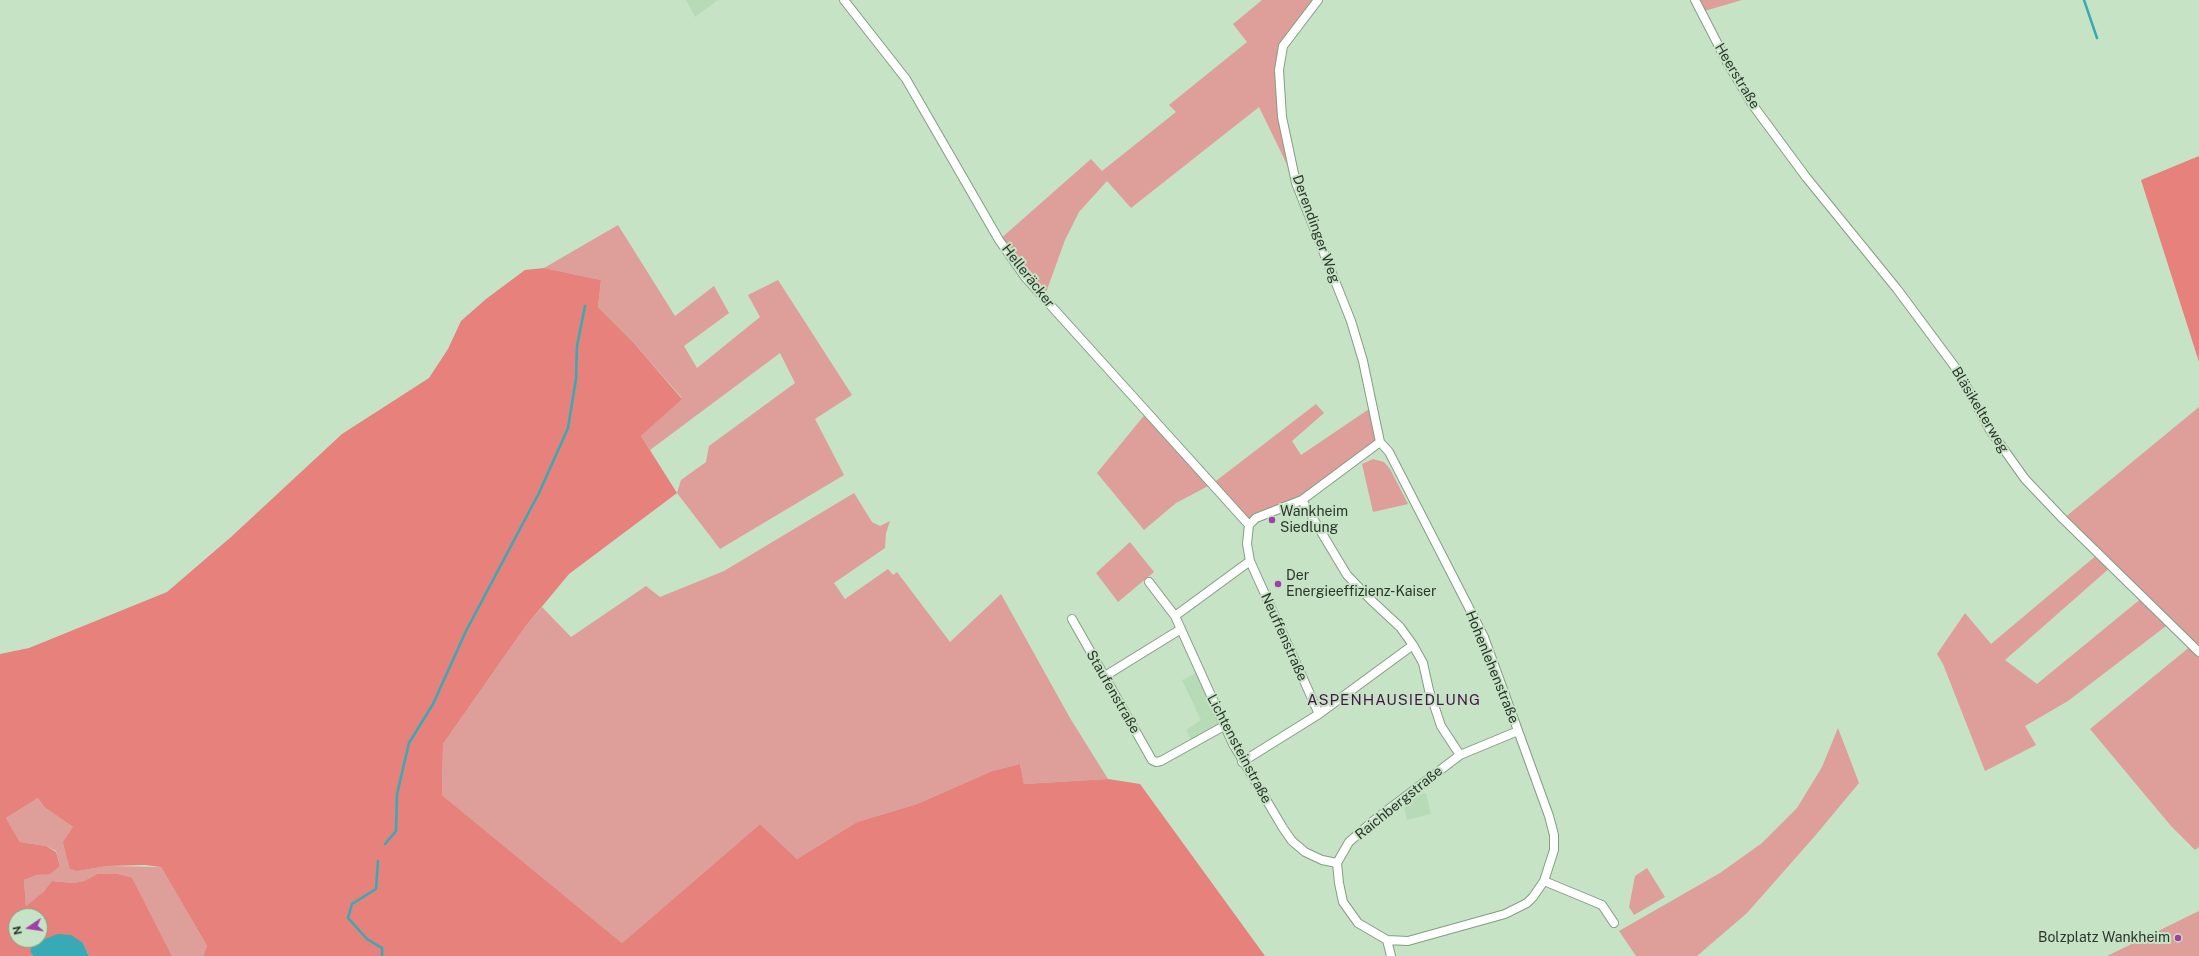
<!DOCTYPE html>
<meta charset="utf-8">
<style>
body{margin:0}
#map{position:relative;width:2199px;height:956px;overflow:hidden;background:#c6e3c5;font-family:"Public Sans",sans-serif}
canvas{display:block}
.north{position:absolute;left:8px;top:908px;width:40px;height:40px;box-sizing:border-box;background:#c6e3c5;border:1px solid #889e87;border-radius:50%;rotate:257deg;font-size:11px;font-weight:700;line-height:16px;text-align:center;color:#2b362b}
.north::after{content:'';display:block;margin:auto;width:14px;height:18px;background:#9f3fa8;clip-path:polygon(50% 0,100% 100%,50% 72%,0 100%)}
</style>
<div id="map">
<canvas width="2199" height="956"></canvas>
<div class="north">N</div>
</div>
<script>
const context = document.querySelector('canvas').getContext('2d');
context.lineJoin = 'round';
function fill(path, color) { context.fillStyle = color; context.fill(path, 'evenodd'); }
const poly = rows => new Path2D(rows.map(r => 'M' + r).join(''));
function stroke(path, color, width, dash) { context.strokeStyle = color; context.lineWidth = width; context.lineCap = dash ? 'butt' : 'round'; context.setLineDash(dash || []); context.stroke(path); }
function label(font, color, halo, rows, align = 'center') {
  context.font = font + ' "Public Sans",sans-serif'; context.lineWidth = 4; context.setLineDash([]); context.textBaseline = 'middle'; context.strokeStyle = halo; context.fillStyle = color; for (const [text, x, y, turn = 0] of rows) {
    context.save(); context.translate(x, y); context.rotate((+turn || 0) * Math.PI / 180); context.textAlign = isNaN(turn) ? turn : align; if (halo) context.strokeText(text, 0, 0); context.fillText(text, 0, 0); context.restore();
  }
}
const built = poly([
 [686,0,718,0,695,17],
 [1200,671,1224,726,1193,743,1186,730,1201,720,1182,680],
 [1426,793,1431,814,1407,820,1404,807,1411,805,1410,800,1419,795]
]);
const green = poly([
 [1262,0,1318,0,1283,46,1282,117,1296,183,1259,107,1131,208,1107,181,1079,212,1065,240,1044,298,999,240,1091,159,1102,171,1176,112,1169,105,1247,42,1233,24],
 [1695,0,1742,0,1701,12],
 [618,225,675,316,714,286,729,313,684,346,697,368,760,317,748,295,778,280,852,395,815,419,844,475,720,549,677,493,681,480,706,462,709,446,795,383,780,353,650,450,641,436,682,398,633,342,598,307,601,280,544,268],
 [1316,404,1324,413,1292,441,1301,455,1372,407,1380,442,1302,500,1249,525,1212,484,1176,503,1144,530,1097,473,1147,412,1212,484],
 [2199,407,2199,847,2195,850,2171,826,2090,729,2192,645,2170,623,2068,701,2025,726,2036,745,1985,771,1943,664,1937,654,1965,613,1991,644,2098,554,2063,519],
 [2112,566,2143,597,2037,684,2005,660],
 [1373,459,1384,462,1390,469,1408,504,1373,512,1362,464],
 [854,493,872,522,880,526,890,521,886,533,885,548,834,583,845,599,888,569,893,575,897,572,950,642,1001,594,1070,718,1108,779,1024,784,1020,764,992,771,917,804,857,822,797,859,760,824,622,943,442,795,443,744,525,627,542,607,571,637,646,586,660,597,724,571],
 [1130,542,1154,572,1118,602,1096,573],
 [1838,728,1859,783,1814,837,1747,913,1697,956,1636,956,1619,931,1720,873,1762,843,1797,808,1822,767],
 [38,798,44,807,73,827,78,871,107,866,161,867,207,946,203,956,172,956,132,879,118,874,97,874,84,881,73,883,52,881,44,891,26,906,24,880,37,875,50,873,60,866,56,851,46,846,20,842,6,818],
 [1647,868,1665,897,1634,915,1629,907,1635,876],
 [2199,911,2199,956,2107,956]
]);
const forest = poly([
 [2199,156,2199,362,2141,180],
 [544,268,601,280,598,307,633,342,682,399,641,436,677,493,569,574,525,627,443,744,442,795,622,943,760,824,797,859,857,822,917,804,992,771,1020,764,1024,784,1108,779,1140,784,1265,956,203,956,207,946,161,867,145,865,107,866,78,871,70,869,63,842,73,827,44,807,38,798,6,818,20,842,46,846,56,852,60,866,50,874,37,875,24,880,26,906,44,891,52,881,73,883,84,881,97,874,118,874,132,878,172,956,89,956,83,943,30,950,33,956,0,956,0,654,29,648,167,592,231,537,342,434,429,378,448,349,461,321,486,299,525,270],
 [16,916,40,916,40,940,16,940]
]);
const water = poly([
 [58,934,71,935,83,943,89,956,33,956,30,951,34,943]
]);
const stream = poly([
 [2084,0,2097,38],
 [385,844,396,831,397,794,409,743,433,704,466,631,539,493,568,428,576,379,577,346,585,306],
 [378,861,376,889,352,904,348,918,367,939,382,948,382,956]
]);
const minor = poly([
 [844,0,906,79,999,240,1025,277,1249,525],
 [1318,0,1283,46,1279,70,1282,117,1296,183,1351,321,1363,361,1380,442],
 [1695,0,1727,62,1752,104,1806,177,1897,289,1958,371,1990,430,2025,479,2063,519,2199,652],
 [1380,442,1389,452,1484,637,1549,816,1554,835,1554,850,1544,881,1533,897,1527,903,1505,914,1408,941,1387,940,1358,923,1343,902,1339,883,1337,863,1349,842,1372,822,1460,755,1518,731],
 [1302,500,1347,575,1371,600,1400,627,1413,645,1423,663,1429,690,1441,726,1460,755],
 [1149,582,1175,616,1233,744,1283,828,1292,841,1305,852,1322,860,1337,863],
 [1175,616,1250,561],
 [1072,619,1152,760,1156,762,1161,761,1224,726],
 [1105,676,1181,629],
 [1319,714,1250,561,1247,544,1249,525,1256,518,1302,500,1380,442],
 [1242,762,1319,714,1413,645],
 [1544,881,1602,905,1614,923],
 [1387,940,1391,956]
]);
const markers = [
 [1272,520,4,"#9f3fa8"],
 [1278,584,4,"#9f3fa8"],
 [2178,938,4,"#9f3fa8"]
];
const streetNames = [
 ["Heerstraße",1737,76,59],
 ["Derendinger Weg",1316,229,70],
 ["Helleräcker",1028,276,52],
 ["Bläsikelterweg",1980,410,59],
 ["Neuffenstraße",1284,637,66],
 ["Hohenlehenstraße",1492,667,68],
 ["Staufenstraße",1113,692,60],
 ["Lichtensteinstraße",1239,749,62],
 ["Raichbergstraße",1399,803,-39]
];
const poiNames = [
 ["Wankheim",1280,512],
 ["Siedlung",1280,528],
 ["Der",1286,576],
 ["Energieeffizienz-Kaiser",1286,592],
 ["Bolzplatz Wankheim",2170,938,"right"]
];
const neighbourhoodNames = [
 ["ASPENHAUSIEDLUNG",1394,700]
];
fill(built, '#b8dbb7');
fill(green, '#de9e99');
fill(forest, '#e6817b');
fill(water, '#37aab5');
stroke(stream, '#37aab5', 2.5);
stroke(minor, '#839e82', 10);
stroke(minor, '#fff', 8);
for (const [x, y, r, color] of markers) { const dot = new Path2D(); dot.arc(x, y, r, 0, 2 * Math.PI); context.fillStyle = color; context.fill(dot); stroke(dot, '#c6e3c5', 1.5); }
label('14px', '#2b362b', '#c6e3c5', streetNames);
label('14px', '#2b362b', '#c6e3c5', poiNames, 'left');
context.letterSpacing = '1px';
label('15px', '#441648', '#c6e3c5', neighbourhoodNames);
context.letterSpacing = '0px';
</script>
